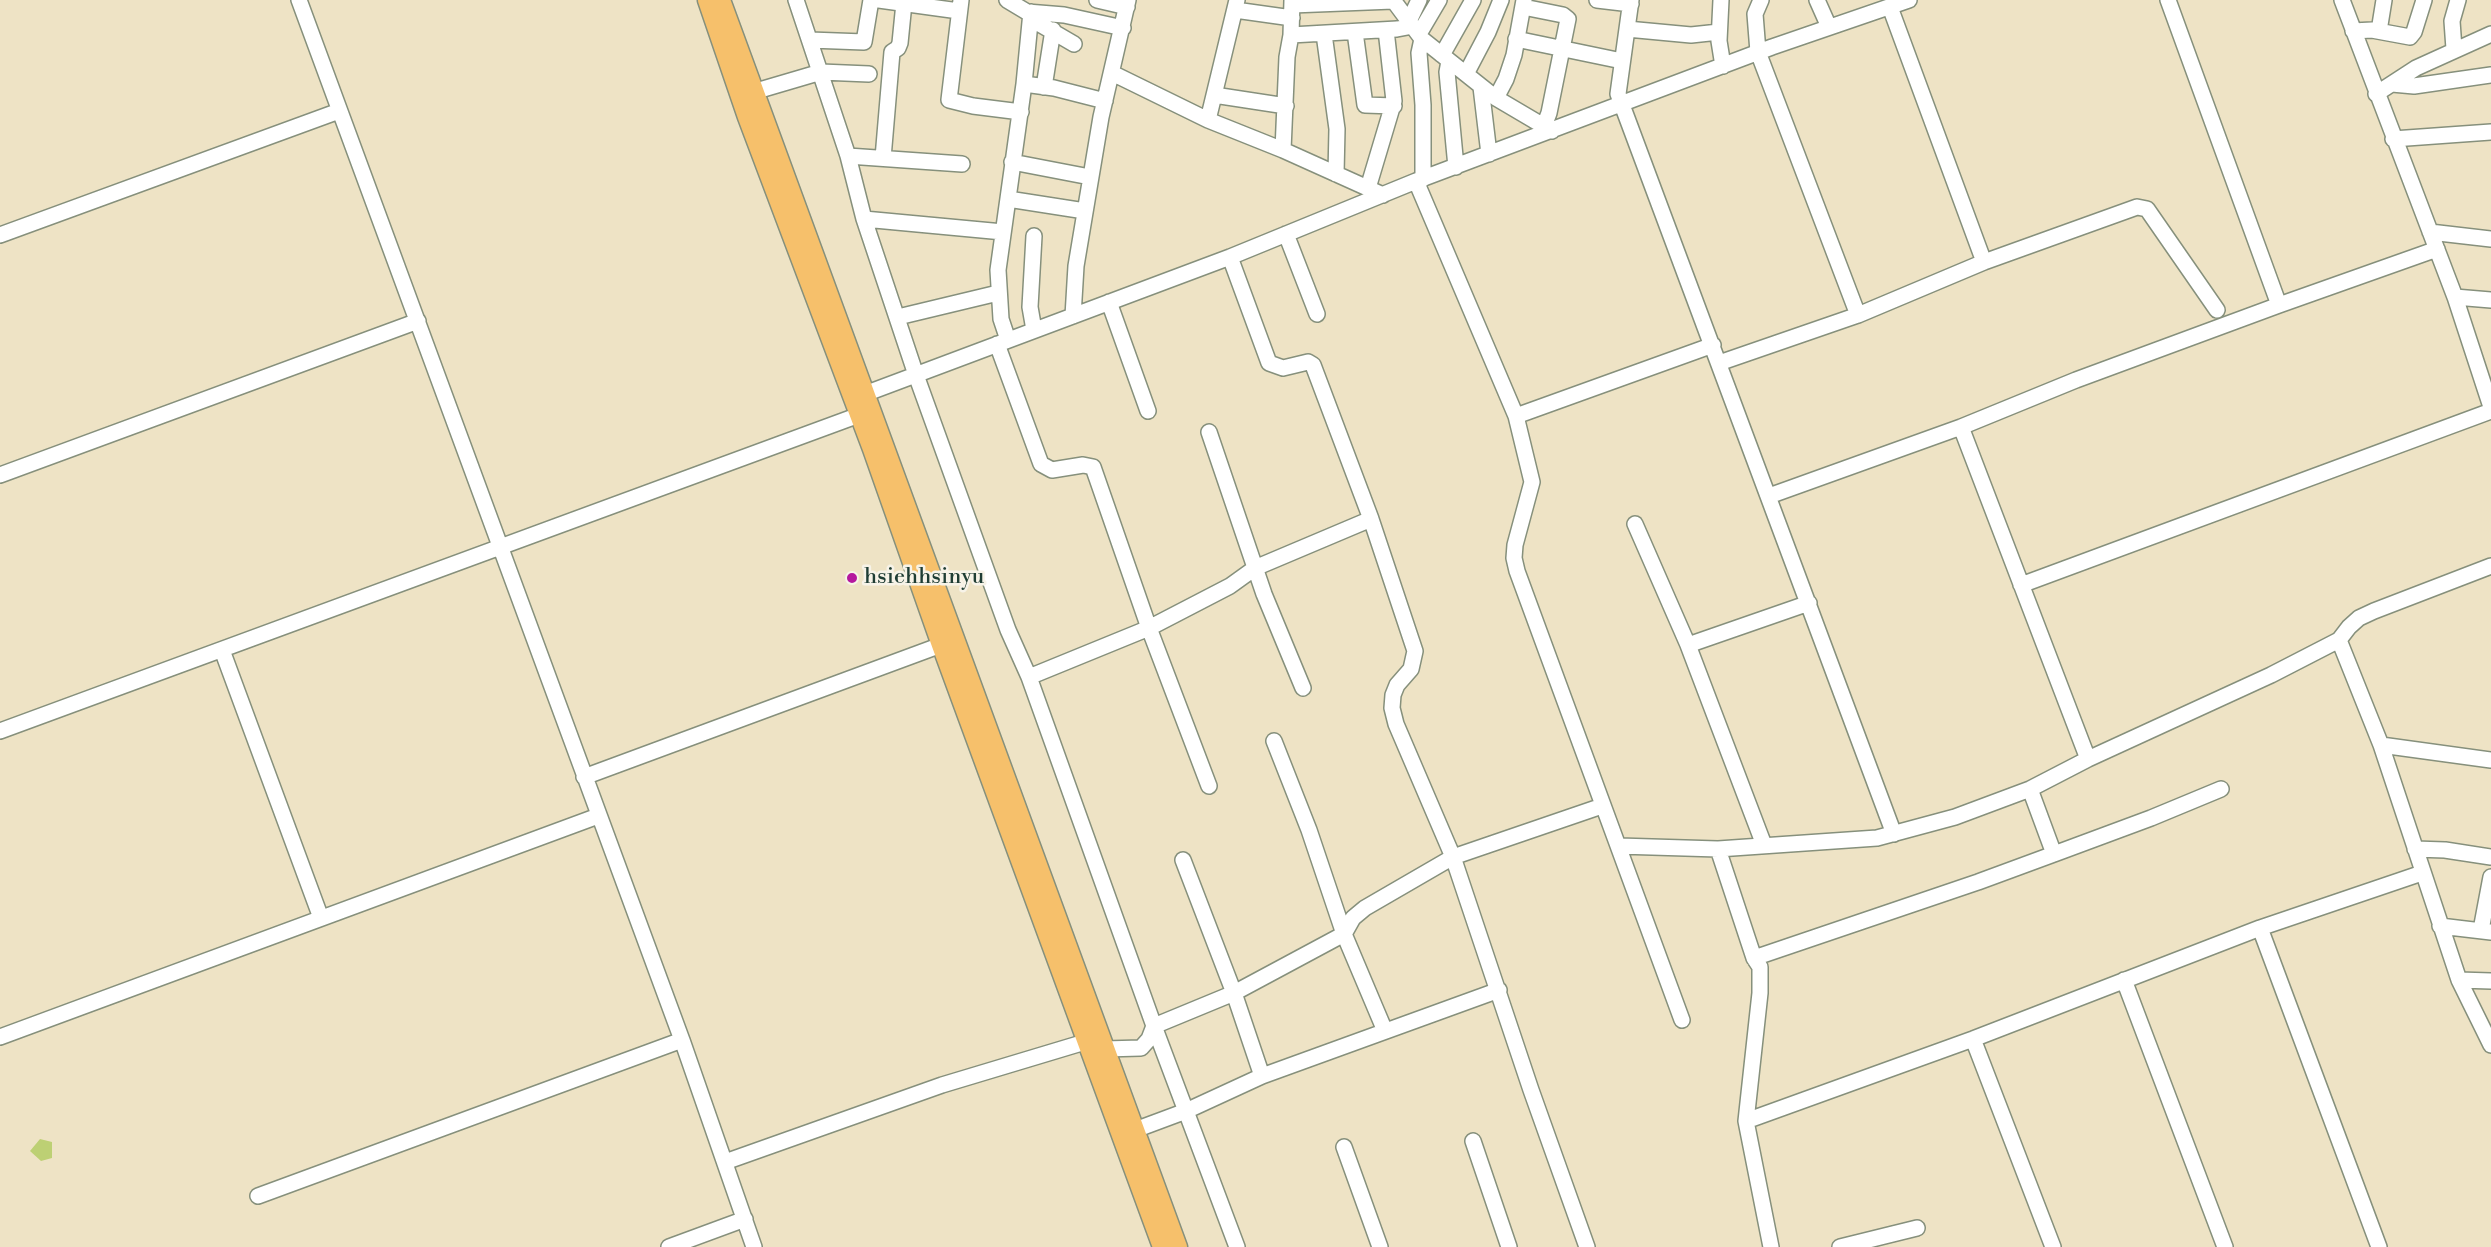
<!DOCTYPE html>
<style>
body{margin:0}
canvas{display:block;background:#eee3c5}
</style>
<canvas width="2491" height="1247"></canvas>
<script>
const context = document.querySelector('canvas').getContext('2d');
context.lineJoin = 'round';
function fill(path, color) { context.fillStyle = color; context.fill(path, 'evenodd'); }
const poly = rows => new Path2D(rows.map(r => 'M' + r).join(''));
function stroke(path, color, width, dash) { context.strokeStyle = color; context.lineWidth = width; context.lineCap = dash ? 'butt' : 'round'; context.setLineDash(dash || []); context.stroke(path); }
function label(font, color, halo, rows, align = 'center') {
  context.font = font + ' "Libre Bodoni",serif'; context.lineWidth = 5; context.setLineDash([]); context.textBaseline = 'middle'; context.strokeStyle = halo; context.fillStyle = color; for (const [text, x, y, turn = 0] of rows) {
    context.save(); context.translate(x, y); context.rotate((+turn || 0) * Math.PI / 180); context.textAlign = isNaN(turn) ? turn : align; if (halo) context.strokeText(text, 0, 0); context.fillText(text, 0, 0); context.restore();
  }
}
const green = poly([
 [40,1139,52,1142,52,1158,41,1161,30,1151]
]);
const minor = poly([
 [299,0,682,1040,754,1247],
 [796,0,848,156,864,219,916,375,1008,630,1029,677,1154,1026,1237,1247],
 [879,0,959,11],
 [961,0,949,100,973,106,1021,112],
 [1007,0,1027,12,1064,15,1123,28],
 [1097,0,1127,7],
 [1393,0,1422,39,1496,98,1552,131],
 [1597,0,1631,4],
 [1631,0,1618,94,1894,834],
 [1721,0,1719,41,1723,66],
 [1761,0,1755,14,1758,52,1858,315],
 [1817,0,1829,27],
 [2168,0,2279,305],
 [2342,0,2455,297,2491,407],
 [1292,5,1393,1],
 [1523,7,1563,15,1568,19,1549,113,1544,126],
 [1890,7,1984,262],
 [1235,10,1292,18],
 [1031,19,1074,44],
 [1409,21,1419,0],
 [1627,29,1691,35,1719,32],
 [2353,31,2372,30,2410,37,2414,32,2424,0],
 [2379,31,2384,0],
 [1355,32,1365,105,1394,106],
 [1324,34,1337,129,1336,174],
 [1419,34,1439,0],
 [1291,35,1397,29,1413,26],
 [1422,39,1419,53,1423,105,1423,179],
 [1516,39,1622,61],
 [810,40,864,42,871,0],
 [2454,49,2452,21,2458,0],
 [1442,55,1473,0],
 [1449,61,1447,72,1456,167],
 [1112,73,1208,120,1283,150,1383,195],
 [1466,74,1488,32,1501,0],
 [1024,84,1054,88,1105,101],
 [2392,84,2414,86,2491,75],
 [1044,87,1053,30],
 [1481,87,1489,154],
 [753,92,821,72,869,74],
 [2376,94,2416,68,2491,34],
 [1214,95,1286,106],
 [1496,98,1506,79,1514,55,1524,0],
 [1208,120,1237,0],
 [2393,139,2491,132],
 [1283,150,1287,57,1291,35,1292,0],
 [848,156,962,164],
 [883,158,892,52,898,48,900,43,904,3],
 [1012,162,1090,177],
 [1416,181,1516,416,1532,482,1515,545,1514,558,1517,571,1682,1020],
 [1368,188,1394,101,1386,30],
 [1008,199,1085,211],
 [864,219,1003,232],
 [2430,232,2491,239],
 [1286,234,1317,314],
 [0,235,339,111],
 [1034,236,1030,307,1034,330],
 [1230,257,1269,363,1283,368,1308,362,1313,365,1371,519,1415,651,1411,669,1397,685,1393,695,1392,708,1396,724,1453,857,1531,1090,1587,1247],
 [2455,297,2491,300],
 [1109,302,1148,411],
 [1073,316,1076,266,1101,117,1128,0],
 [898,317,998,293],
 [1008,340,1001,319,998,270,1024,84,1031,12],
 [997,344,1041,464,1052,470,1083,465,1093,467,1149,628,1209,786],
 [1719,363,1858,315,1984,262,2137,207,2147,209,2217,310],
 [854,398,1230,257,1416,181,1772,47,1909,0],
 [1516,416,1713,345],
 [1961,427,2088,759],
 [1209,432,1264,594,1303,688],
 [0,475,418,321],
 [1769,496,1961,427,2076,380,2279,305,2437,249],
 [1635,524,1688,645,1764,845],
 [2021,585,2491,411],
 [2339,640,2381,745,2459,980,2491,1045],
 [1688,645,1809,603],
 [222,650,321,918],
 [1029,677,1149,628,1230,586,1255,568,1371,519],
 [0,731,859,415],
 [1274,741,1309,830,1344,934,1385,1031],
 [2381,745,2491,760],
 [584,777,941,645],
 [1619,846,1718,849,1877,838,1955,817,2030,789,2088,759,2271,675,2339,640,2349,627,2359,618,2374,611,2491,566],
 [1718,849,1754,958,1760,967,1760,993,1746,1121,1771,1247],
 [2415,849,2445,850,2491,857],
 [2054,854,2151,818,2221,789],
 [1183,860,1234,993,1262,1076],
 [2440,926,2491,932],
 [2260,928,2379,1247],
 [2481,930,2491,877],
 [1754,958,1978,882,2054,854,2030,789],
 [2124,980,2225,1247],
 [2459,980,2491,981],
 [0,1037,598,816],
 [1973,1039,2053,1247],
 [1096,1052,1104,1049,1141,1048,1149,1039,1154,1026,1234,993,1344,934,1353,918,1365,908,1453,857,1602,806],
 [1746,1121,1973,1039,2260,928,2422,873],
 [1135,1130,1186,1111,1262,1076,1499,990],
 [1473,1141,1509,1247],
 [1344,1147,1380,1247],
 [725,1162,942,1085,1085,1042],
 [258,1196,682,1040],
 [669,1247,745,1219],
 [1840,1247,1917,1228]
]);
const major = poly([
 [707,0,747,117,872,449,941,645,1162,1247],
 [721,0,1178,1247]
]);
const markers = [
 [852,578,6,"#b5179e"]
];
const poiNames = [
 ["hsiehhsinyu",864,578]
];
fill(green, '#bdd074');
stroke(minor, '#86907c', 18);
stroke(major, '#86907c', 21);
stroke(minor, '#fff', 15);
stroke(major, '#f6c06b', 18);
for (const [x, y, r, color] of markers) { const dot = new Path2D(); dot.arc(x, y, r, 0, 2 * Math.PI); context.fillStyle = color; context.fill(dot); stroke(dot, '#f7f3e8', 2); }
label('22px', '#1f3d34', '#f7f3e8', poiNames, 'left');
</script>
